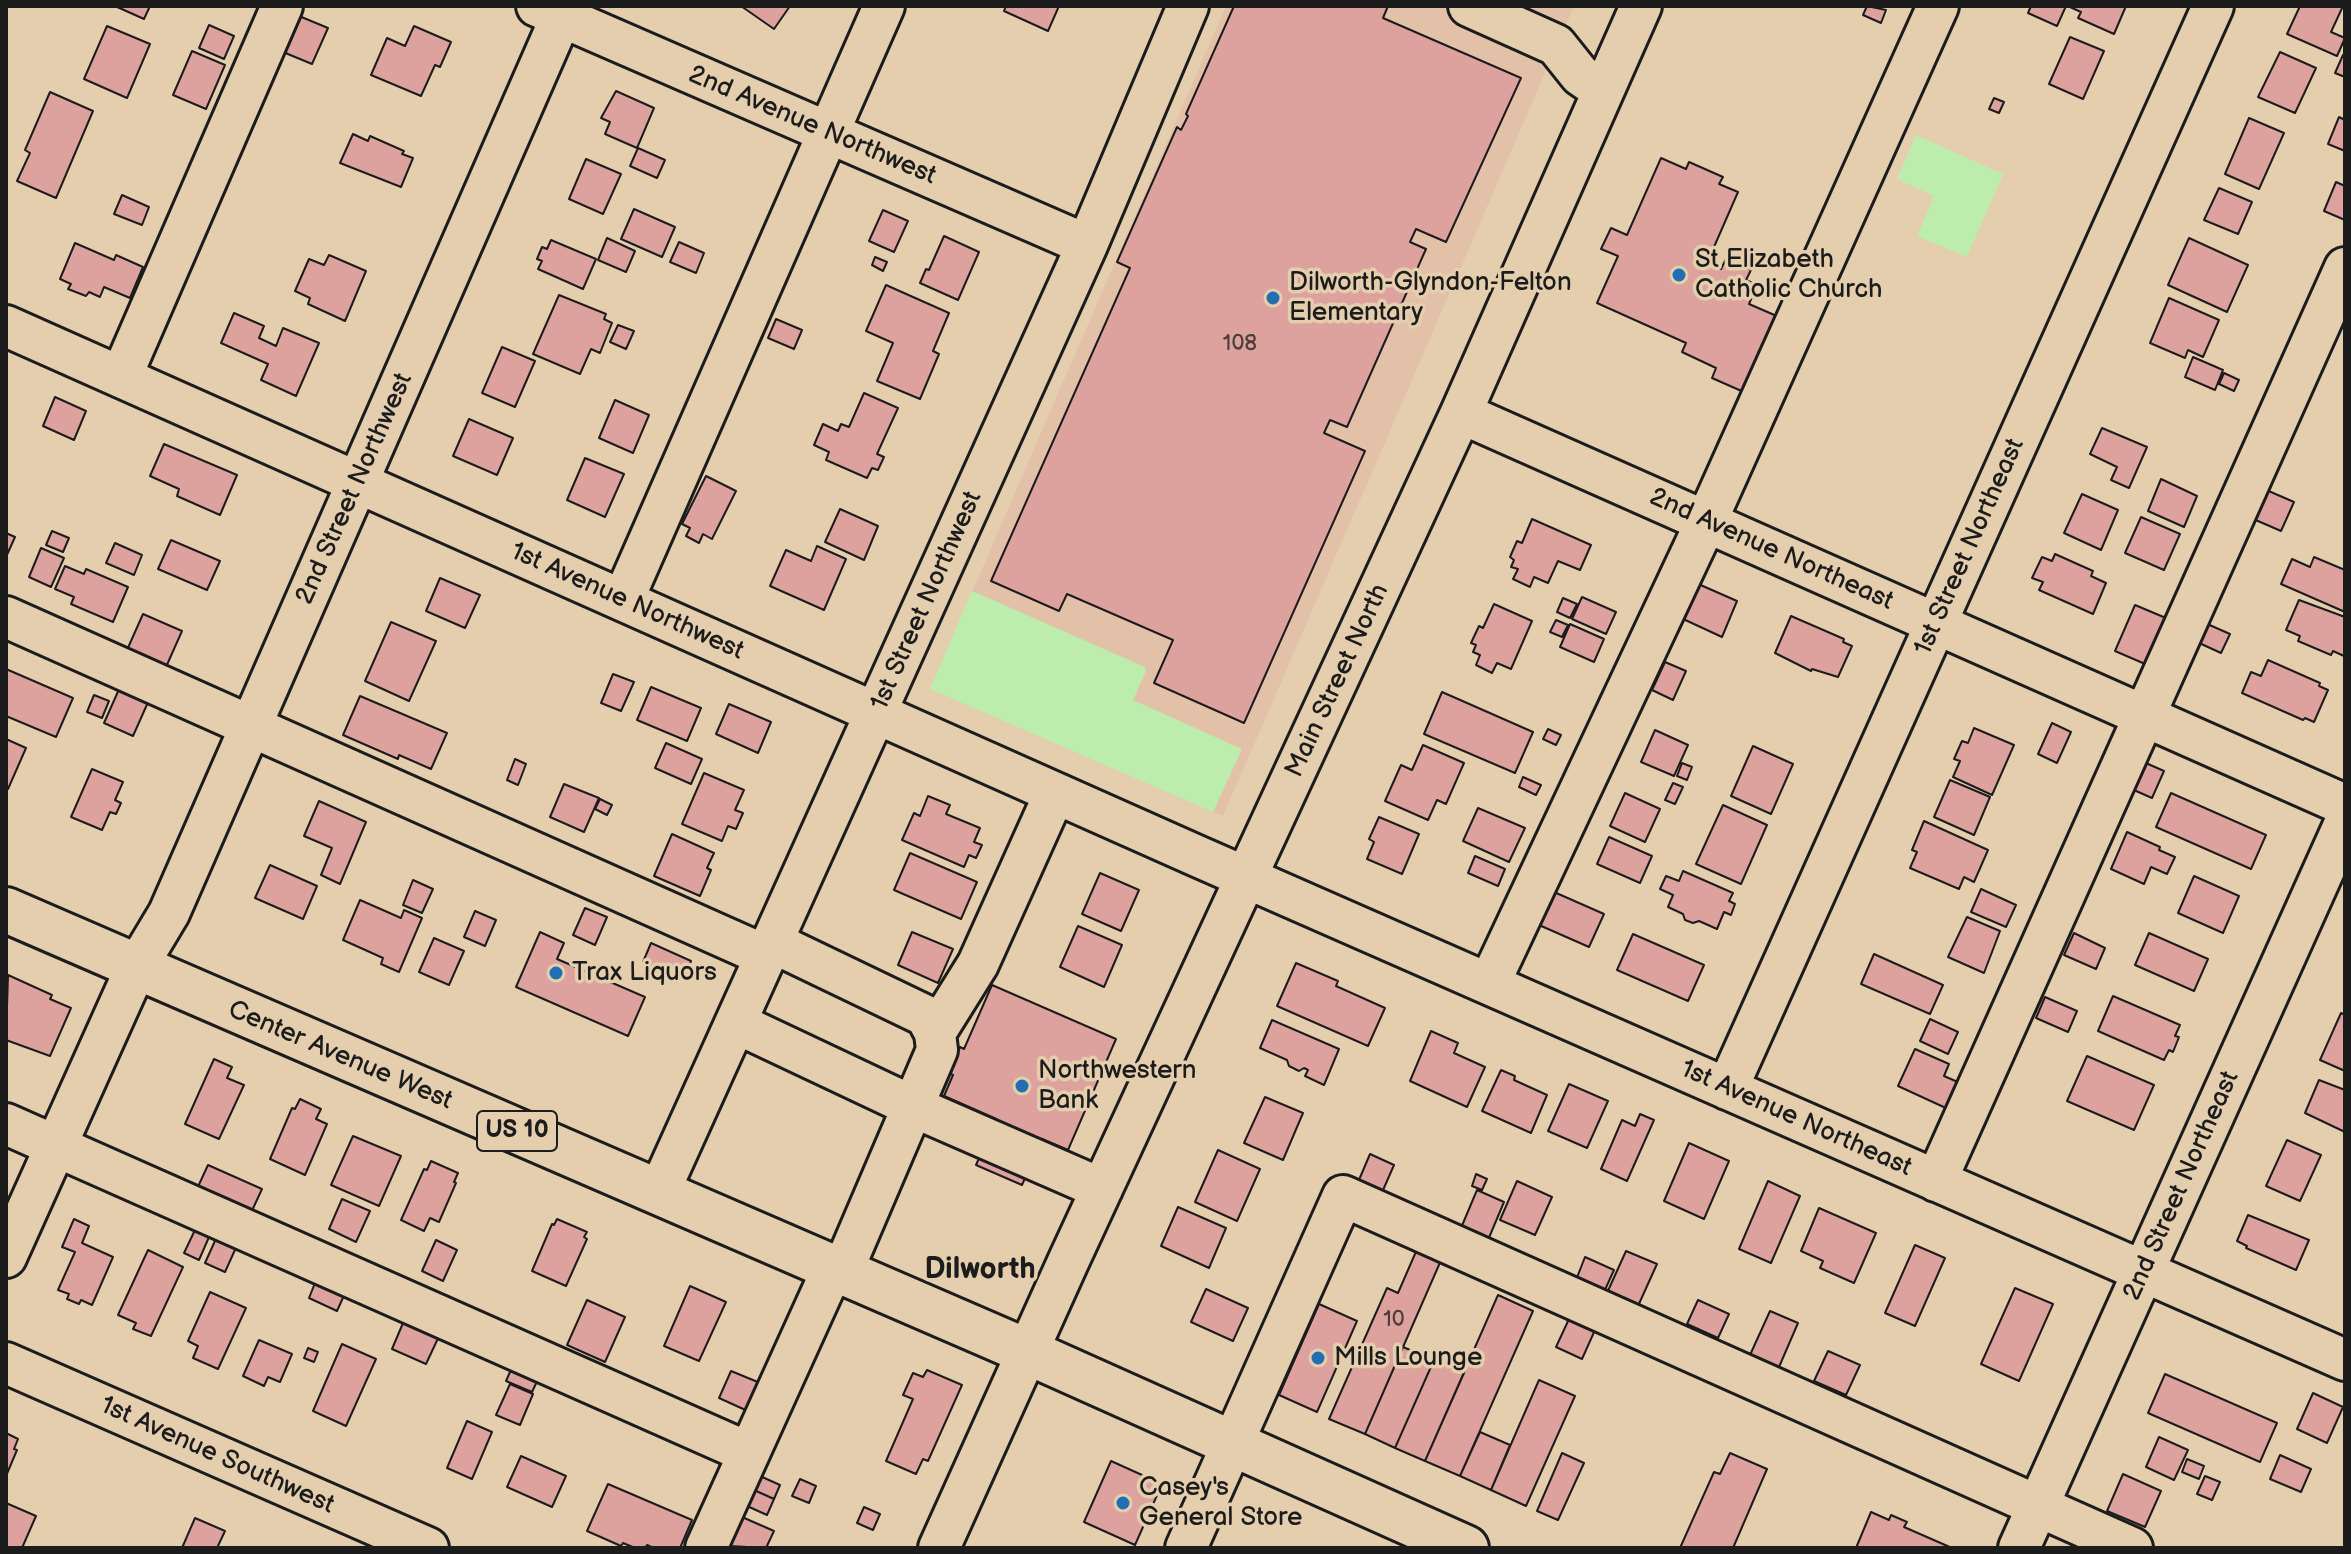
<!DOCTYPE html>
<style>
body{margin:0}
#map{position:relative;width:2351px;height:1554px;overflow:hidden;background:#e4cead;font-family:"Balsamiq Sans",sans-serif}
canvas{display:block}
.frame{position:absolute;inset:0;border:8px solid #1c1c1c;pointer-events:none}
</style>
<div id="map">
<canvas width="2351" height="1554"></canvas>
<div class="frame"></div>
</div>
<script>
const context = document.querySelector('canvas').getContext('2d');
context.lineJoin = 'round';
function fill(path, color) { context.fillStyle = color; context.fill(path, 'evenodd'); }
const poly = rows => new Path2D(rows.map(r => 'M' + r).join(''));
function stroke(path, color, width, dash) { context.strokeStyle = color; context.lineWidth = width; context.lineCap = dash ? 'butt' : 'round'; context.setLineDash(dash || []); context.stroke(path); }
function label(font, color, halo, rows, align = 'center') {
  context.font = font + ' "Balsamiq Sans",sans-serif'; context.lineWidth = 7; context.setLineDash([]); context.textBaseline = 'middle'; context.strokeStyle = halo; context.fillStyle = color; for (const [text, x, y, turn = 0] of rows) {
    context.save(); context.translate(x, y); context.rotate((+turn || 0) * Math.PI / 180); context.textAlign = isNaN(turn) ? turn : align; if (halo) context.strokeText(text, 0, 0); context.fillText(text, 0, 0); context.restore();
  }
}
const built = poly([
 [1226,6,1574,6,1223,816,930,689]
]);
const green = poly([
 [1916,135,2003,174,1967,257,1917,236,1934,196,1897,179],
 [972,591,1145,667,1146,671,1133,700,1242,749,1213,812,930,689]
]);
const building = poly([
 [115,6,150,6,144,19,115,6],
 [741,6,790,6,774,29,741,6],
 [1006,6,1059,6,1048,31,1004,11,1006,6],
 [1234,6,1388,6,1383,18,1521,78,1446,242,1416,229,1410,242,1426,249,1347,427,1330,420,1324,433,1365,451,1244,723,1154,683,1173,640,1067,594,1059,611,991,581,1130,268,1117,262,1177,127,1181,130,1188,116,1186,114,1234,6],
 [1867,6,1886,10,1881,23,1863,15,1867,6],
 [2031,6,2066,6,2057,26,2028,13,2031,6],
 [2126,6,2114,34,2078,18,2081,12,2070,7,2126,6],
 [2300,6,2343,6,2331,32,2345,38,2337,56,2287,34,2300,6],
 [299,16,328,28,312,64,283,52,299,16],
 [209,25,234,36,224,59,199,48,209,25],
 [107,26,150,44,127,98,84,79,107,26],
 [414,26,451,42,440,67,435,65,421,96,371,75,387,38,405,46,414,26],
 [2070,37,2104,51,2083,99,2049,84,2070,37],
 [192,51,225,65,206,109,173,95,192,51],
 [2280,52,2316,68,2295,113,2258,97,2280,52],
 [2343,55,2345,56,2345,77,2335,73,2343,55],
 [616,91,654,108,637,148,605,134,610,122,601,118,616,91],
 [50,92,93,111,56,198,17,181,30,153,25,150,50,92],
 [1994,98,2004,102,1999,113,1989,109,1994,98],
 [2339,117,2345,120,2345,151,2328,144,2339,117],
 [2249,118,2284,133,2259,189,2225,174,2249,118],
 [353,134,368,141,370,136,404,151,402,154,413,158,401,187,340,163,353,134],
 [638,148,665,160,657,178,630,166,638,148],
 [1661,158,1686,169,1689,162,1723,177,1719,184,1738,192,1707,263,1721,269,1726,259,1751,270,1746,280,1757,285,1749,304,1779,317,1746,393,1712,378,1716,368,1682,352,1686,343,1597,303,1618,256,1601,249,1611,228,1627,235,1661,158],
 [586,159,621,174,603,214,569,199,586,159],
 [2336,182,2345,186,2345,220,2324,211,2336,182],
 [2219,188,2252,202,2238,234,2204,220,2219,188],
 [122,195,149,207,142,225,114,214,122,195],
 [634,209,675,227,662,257,621,239,634,209],
 [883,210,908,221,894,252,869,241,883,210],
 [944,236,979,252,958,300,920,283,926,269,929,270,944,236],
 [607,238,635,251,626,272,598,260,607,238],
 [2189,238,2248,265,2227,312,2168,285,2189,238],
 [551,240,596,259,583,289,538,269,542,261,537,259,542,247,547,249,551,240],
 [679,242,704,253,696,273,670,262,679,242],
 [75,243,114,260,116,255,143,267,130,298,104,287,100,297,89,292,86,296,68,289,71,284,60,279,75,243],
 [329,255,366,271,345,321,308,304,310,298,295,291,309,259,324,265,329,255],
 [875,257,887,262,883,271,872,265,875,257],
 [886,285,949,313,933,351,939,354,920,399,877,381,893,343,866,331,886,285],
 [559,295,606,314,604,319,612,323,600,353,591,349,580,374,533,354,559,295],
 [2169,298,2219,320,2203,357,2188,350,2185,358,2150,343,2169,298],
 [234,313,264,326,259,338,276,346,283,328,319,343,296,396,261,380,268,364,221,343,234,313],
 [776,319,802,330,794,349,768,338,776,319],
 [618,325,634,331,626,349,610,342,618,325],
 [502,347,535,361,515,407,482,393,502,347],
 [2193,357,2223,370,2215,390,2185,377,2193,357],
 [2224,373,2239,380,2234,391,2219,384,2224,373],
 [864,393,898,408,877,454,884,457,878,470,872,468,867,478,826,460,829,452,814,445,823,424,838,431,841,424,849,427,864,393],
 [55,397,86,411,74,440,43,426,55,397],
 [615,400,649,415,633,453,599,438,615,400],
 [469,419,513,438,497,475,453,456,469,419],
 [2102,428,2147,447,2129,488,2111,480,2117,467,2090,454,2102,428],
 [164,444,237,475,220,515,177,496,179,489,150,476,164,444],
 [585,458,624,474,605,517,567,500,585,458],
 [706,476,736,491,712,539,703,534,699,543,686,536,690,528,682,524,706,476],
 [2161,479,2197,496,2184,527,2148,511,2161,479],
 [2264,489,2294,502,2281,531,2251,518,2264,489],
 [2082,494,2118,510,2101,550,2064,533,2082,494],
 [840,509,878,526,864,560,825,542,840,509],
 [2141,517,2180,534,2164,570,2125,553,2141,517],
 [1532,519,1591,545,1580,570,1558,561,1548,583,1534,577,1530,587,1513,579,1518,569,1511,567,1514,560,1510,557,1517,541,1522,543,1532,519],
 [52,531,69,538,63,552,46,545,52,531],
 [6,533,15,537,6,557,6,533],
 [171,540,220,561,207,590,158,569,171,540],
 [115,543,142,555,134,575,106,563,115,543],
 [817,546,846,559,824,610,770,586,786,550,811,561,817,546],
 [41,548,64,558,51,587,29,577,41,548],
 [2055,554,2093,571,2091,576,2106,583,2093,614,2039,590,2043,582,2032,578,2042,557,2052,561,2055,554],
 [2314,557,2345,570,2345,612,2281,584,2292,559,2310,567,2314,557],
 [65,566,84,574,86,569,128,587,113,622,71,604,74,597,55,589,65,566],
 [440,578,480,595,465,628,426,611,440,578],
 [1696,583,1737,601,1722,637,1681,618,1696,583],
 [1582,597,1616,612,1606,634,1572,619,1582,597],
 [1563,598,1577,604,1570,618,1557,612,1563,598],
 [2299,600,2345,617,2344,656,2333,651,2331,655,2298,641,2300,636,2286,630,2299,600],
 [1494,604,1532,621,1511,669,1497,663,1492,673,1476,665,1480,655,1473,652,1476,645,1471,643,1479,626,1483,628,1494,604],
 [2135,605,2173,621,2152,667,2115,651,2135,605],
 [143,614,182,631,166,667,127,650,143,614],
 [1791,616,1844,639,1843,642,1852,646,1838,677,1812,669,1811,671,1775,653,1791,616],
 [1556,620,1568,625,1562,637,1550,632,1556,620],
 [391,622,436,641,409,701,365,681,391,622],
 [2205,623,2230,634,2221,653,2197,642,2205,623],
 [1570,624,1604,639,1594,662,1560,647,1570,624],
 [2268,660,2320,683,2319,686,2328,690,2314,722,2305,718,2303,720,2242,693,2251,672,2261,676,2268,660],
 [1665,662,1686,671,1673,700,1652,690,1665,662],
 [6,669,73,698,56,737,6,716,6,669],
 [613,674,634,682,621,711,601,703,613,674],
 [120,687,149,700,133,736,104,723,120,687],
 [651,687,701,708,687,741,637,720,651,687],
 [1442,692,1533,732,1515,773,1424,734,1442,692],
 [94,695,109,701,102,718,87,712,94,695],
 [360,696,447,733,431,769,399,755,398,759,343,735,360,696],
 [729,704,771,722,758,753,716,734,729,704],
 [2052,723,2071,732,2057,763,2038,754,2052,723],
 [1974,728,2014,745,1992,795,1953,777,1960,761,1954,759,1962,741,1968,743,1974,728],
 [1548,729,1561,735,1556,745,1543,739,1548,729],
 [1655,730,1688,745,1674,776,1641,762,1655,730],
 [6,739,26,748,8,789,6,788,6,739],
 [666,743,702,759,691,784,655,768,666,743],
 [1423,745,1464,763,1446,804,1437,800,1428,820,1385,801,1401,765,1412,770,1423,745],
 [1753,746,1793,764,1771,814,1731,796,1753,746],
 [515,759,526,764,518,785,507,780,515,759],
 [2139,760,2164,771,2152,798,2127,787,2139,760],
 [1682,763,1692,767,1687,780,1677,776,1682,763],
 [92,769,123,782,115,800,121,803,116,814,110,812,102,830,71,817,92,769],
 [704,773,744,790,735,810,743,813,736,829,728,826,722,841,682,824,704,773],
 [1523,777,1541,785,1536,795,1519,787,1523,777],
 [1950,780,1990,797,1974,835,1934,817,1950,780],
 [1673,783,1683,787,1675,804,1665,800,1673,783],
 [564,784,599,798,584,832,550,817,564,784],
 [1625,793,1660,809,1645,842,1610,826,1625,793],
 [2171,793,2266,835,2251,869,2156,827,2171,793],
 [928,796,950,805,946,814,980,828,974,842,982,845,976,858,969,855,964,867,902,840,914,813,920,816,928,796],
 [600,799,612,805,607,815,595,809,600,799],
 [319,801,366,822,340,884,321,875,332,848,304,836,319,801],
 [1723,805,1767,825,1741,884,1696,864,1723,805],
 [1478,808,1525,828,1509,862,1463,841,1478,808],
 [1379,817,1419,834,1402,874,1367,859,1374,842,1369,839,1379,817],
 [1924,821,1988,850,1974,882,1964,877,1959,889,1910,868,1917,852,1912,850,1924,821],
 [2127,832,2160,847,2159,850,2175,857,2167,874,2151,867,2144,884,2111,869,2127,832],
 [672,834,714,853,707,868,711,870,700,896,654,876,672,834],
 [1609,837,1652,856,1640,883,1597,864,1609,837],
 [910,853,977,882,961,919,894,890,910,853],
 [1475,856,1505,869,1498,886,1468,873,1475,856],
 [270,865,317,886,303,919,255,898,270,865],
 [1683,871,1733,893,1729,901,1735,904,1731,915,1724,912,1717,929,1699,921,1693,923,1685,920,1683,914,1668,907,1673,895,1660,889,1666,876,1679,881,1683,871],
 [1100,873,1139,890,1121,931,1082,914,1100,873],
 [2194,876,2239,896,2223,933,2178,913,2194,876],
 [413,880,433,889,422,913,403,905,413,880],
 [1981,889,2016,905,2006,927,1971,912,1981,889],
 [1554,892,1604,914,1589,947,1539,925,1554,892],
 [360,900,401,918,404,910,422,918,399,972,381,964,383,958,343,940,360,900],
 [585,908,607,917,595,945,573,935,585,908],
 [475,911,496,920,485,946,464,937,475,911],
 [1967,917,2000,931,1984,973,1948,957,1967,917],
 [1078,926,1122,945,1104,987,1060,967,1078,926],
 [540,932,564,943,557,959,645,997,628,1036,516,987,540,932],
 [912,932,953,949,938,983,898,965,912,932],
 [2074,933,2105,948,2096,969,2064,955,2074,933],
 [2149,933,2208,959,2194,991,2135,965,2149,933],
 [1633,934,1704,965,1688,1001,1617,970,1633,934],
 [434,938,464,951,449,985,419,972,434,938],
 [651,943,691,961,683,979,643,962,651,943],
 [1874,954,1943,985,1930,1014,1861,984,1874,954],
 [1296,963,1338,981,1336,986,1385,1008,1368,1046,1277,1006,1296,963],
 [8,975,52,995,50,999,71,1008,50,1056,6,1040,8,975],
 [992,985,1116,1039,1068,1150,1042,1139,1022,1185,976,1165,996,1119,944,1096,953,1075,949,1073,960,1047,964,1049,992,985],
 [2113,996,2180,1025,2175,1036,2179,1037,2173,1052,2169,1050,2164,1060,2098,1031,2113,996],
 [2045,997,2077,1011,2068,1032,2036,1018,2045,997],
 [2341,1013,2345,1015,2345,1071,2320,1060,2341,1013],
 [1930,1019,1958,1032,1948,1054,1920,1041,1930,1019],
 [1272,1020,1339,1049,1324,1085,1305,1076,1308,1070,1304,1068,1299,1071,1289,1066,1287,1060,1260,1048,1272,1020],
 [1431,1031,1458,1043,1454,1053,1485,1067,1467,1107,1410,1081,1431,1031],
 [1915,1049,1949,1064,1944,1076,1960,1083,1948,1109,1898,1086,1915,1049],
 [2087,1056,2154,1085,2134,1130,2067,1101,2087,1056],
 [214,1059,232,1067,227,1078,244,1085,219,1139,185,1124,214,1059],
 [1501,1070,1515,1076,1514,1080,1547,1095,1531,1133,1482,1111,1501,1070],
 [2319,1080,2345,1090,2345,1132,2305,1113,2319,1080],
 [1569,1084,1608,1101,1587,1148,1548,1131,1569,1084],
 [1265,1097,1303,1113,1283,1160,1244,1143,1265,1097],
 [300,1099,321,1109,316,1119,327,1124,305,1175,270,1159,292,1108,295,1109,300,1099],
 [1640,1114,1654,1120,1627,1181,1601,1169,1622,1120,1635,1126,1640,1114],
 [353,1136,401,1156,379,1206,331,1185,353,1136],
 [2287,1140,2321,1155,2300,1201,2266,1186,2287,1140],
 [1689,1143,1729,1161,1704,1219,1664,1201,1689,1143],
 [1218,1150,1260,1169,1237,1221,1195,1202,1218,1150],
 [1370,1154,1394,1165,1380,1197,1356,1187,1370,1154],
 [431,1161,458,1173,454,1182,456,1183,439,1222,430,1218,424,1231,401,1220,424,1169,427,1170,431,1161],
 [208,1165,262,1189,250,1215,196,1191,208,1165],
 [1476,1174,1487,1179,1482,1190,1472,1186,1476,1174],
 [1517,1181,1552,1197,1535,1235,1500,1220,1517,1181],
 [1768,1181,1800,1196,1771,1263,1739,1249,1768,1181],
 [1477,1190,1504,1202,1488,1240,1461,1228,1477,1190],
 [342,1199,370,1211,356,1242,329,1229,342,1199],
 [1178,1207,1226,1228,1209,1268,1161,1246,1178,1207],
 [1819,1208,1876,1233,1854,1283,1820,1268,1823,1261,1801,1251,1819,1208],
 [2248,1215,2309,1240,2296,1270,2246,1248,2247,1246,2237,1241,2248,1215],
 [74,1219,89,1226,82,1243,113,1257,92,1305,81,1300,79,1304,67,1299,69,1294,58,1290,75,1252,62,1247,74,1219],
 [557,1219,587,1232,584,1237,587,1239,566,1286,532,1271,552,1224,554,1225,557,1219],
 [195,1230,209,1237,199,1260,184,1253,195,1230],
 [219,1232,239,1241,225,1272,205,1263,219,1232],
 [436,1240,457,1250,443,1281,422,1271,436,1240],
 [1915,1245,1945,1258,1915,1326,1885,1313,1915,1245],
 [1418,1247,1442,1258,1365,1434,1329,1419,1387,1288,1398,1293,1418,1247],
 [148,1250,183,1267,151,1336,133,1329,136,1323,118,1315,148,1250],
 [1626,1251,1657,1264,1638,1306,1607,1293,1626,1251],
 [1585,1257,1614,1270,1604,1292,1576,1280,1585,1257],
 [317,1278,346,1291,337,1311,309,1298,317,1278],
 [690,1286,726,1302,699,1361,664,1346,690,1286],
 [2015,1288,2053,1304,2019,1381,1981,1364,2015,1288],
 [1206,1289,1248,1308,1233,1341,1191,1322,1206,1289],
 [210,1292,246,1308,218,1369,193,1358,198,1346,188,1341,210,1292],
 [1498,1295,1533,1311,1460,1476,1425,1461,1498,1295],
 [587,1300,625,1317,605,1362,567,1345,587,1300],
 [1698,1300,1729,1314,1718,1338,1687,1324,1698,1300],
 [1319,1304,1357,1321,1317,1412,1279,1395,1319,1304],
 [1770,1311,1798,1323,1779,1367,1750,1355,1770,1311],
 [406,1316,441,1332,426,1364,392,1349,406,1316],
 [1569,1319,1595,1330,1582,1359,1556,1347,1569,1319],
 [259,1340,292,1354,280,1382,268,1377,264,1386,243,1376,259,1340],
 [342,1344,376,1359,346,1426,313,1411,342,1344],
 [1403,1347,1434,1360,1395,1448,1365,1434,1403,1347],
 [308,1348,318,1352,314,1362,304,1358,308,1348],
 [1828,1351,1860,1365,1846,1395,1814,1381,1828,1351],
 [1434,1360,1464,1373,1425,1461,1395,1448,1434,1360],
 [514,1363,540,1375,532,1392,506,1381,514,1363],
 [927,1370,962,1385,928,1461,923,1459,916,1474,886,1461,913,1399,903,1395,913,1373,923,1377,927,1370],
 [731,1371,765,1385,752,1413,719,1398,731,1371],
 [2165,1374,2277,1423,2260,1462,2148,1413,2165,1374],
 [1539,1380,1575,1396,1526,1506,1491,1490,1539,1380],
 [510,1384,533,1394,520,1425,496,1415,510,1384],
 [2313,1393,2343,1407,2327,1443,2297,1429,2313,1393],
 [467,1421,492,1432,472,1479,447,1468,467,1421],
 [1480,1432,1510,1445,1491,1490,1460,1476,1480,1432],
 [6,1433,18,1439,14,1449,17,1450,6,1476,6,1433],
 [2159,1437,2188,1450,2174,1480,2146,1467,2159,1437],
 [1562,1453,1584,1463,1558,1520,1537,1511,1562,1453],
 [1730,1453,1767,1469,1733,1548,1680,1548,1714,1472,1720,1474,1730,1453],
 [2280,1455,2311,1469,2301,1492,2270,1479,2280,1455],
 [521,1456,566,1476,552,1507,507,1487,521,1456],
 [2187,1459,2204,1466,2199,1479,2182,1472,2187,1459],
 [1111,1461,1162,1484,1135,1545,1084,1522,1111,1461],
 [2123,1474,2161,1491,2145,1527,2107,1511,2123,1474],
 [760,1476,780,1485,774,1499,754,1490,760,1476],
 [2205,1476,2220,1482,2212,1500,2197,1494,2205,1476],
 [800,1479,816,1486,809,1503,792,1496,800,1479],
 [608,1484,692,1520,680,1548,654,1548,647,1545,645,1548,635,1548,623,1543,621,1546,587,1531,608,1484],
 [754,1490,774,1499,767,1515,747,1506,754,1490],
 [6,1503,36,1516,22,1548,6,1548,6,1503],
 [864,1507,880,1514,873,1530,857,1523,864,1507],
 [1871,1512,1889,1520,1891,1515,1907,1522,1904,1527,1952,1548,1856,1548,1871,1512],
 [742,1517,774,1531,766,1548,729,1546,742,1517],
 [195,1518,225,1531,217,1548,182,1548,195,1518]
]);
const minor = poly([
 [537,6,1087,245],
 [1469,6,1556,45,1580,75,1603,91],
 [6,326,1197,856,2345,1360],
 [121,377,282,6],
 [1461,413,2345,805],
 [623,600,884,6],
 [6,617,766,956],
 [772,942,926,1016,935,1033,937,1050,842,1272],
 [1489,984,1706,522,1938,6],
 [736,1023,914,1107,1102,1189],
 [935,1033,978,964,1055,793],
 [1727,1089,2213,6],
 [6,1124,749,1453],
 [1936,1181,2345,268],
 [659,1192,1087,245,1188,6],
 [6,1257,136,968,169,913,566,6],
 [6,1363,428,1548],
 [706,1548,833,1268],
 [939,1548,1068,1262,1461,413,1641,6],
 [1186,1548,1343,1196,2132,1548],
 [2019,1548,2345,823]
]);
const major = poly([
 [6,910,1028,1352,1466,1548]
]);
const markers = [
 [1679,275,8,"#1f6fb2"],
 [1273,298,8,"#1f6fb2"],
 [556,973,8,"#1f6fb2"],
 [1022,1086,8,"#1f6fb2"],
 [1318,1358,8,"#1f6fb2"],
 [1123,1503,8,"#1f6fb2"]
];
const numberNames = [
 ["108",1240,344],
 ["10",1394,1320]
];
const shields = [
 [517,1131,80]
];
const shieldNames = [
 ["US 10",517,1131]
];
const streetNames = [
 ["2nd Avenue Northwest",812,126,23],
 ["2nd Street Northwest",355,489,-66],
 ["1st Street Northeast",1970,547,-66],
 ["2nd Avenue Northeast",1771,550,24],
 ["1st Street Northwest",927,601,-66],
 ["1st Avenue Northwest",627,602,24],
 ["Main Street North",1338,681,-65],
 ["Center Avenue West",340,1056,23],
 ["1st Avenue Northeast",1796,1119,24],
 ["2nd Street Northeast",2182,1186,-66],
 ["1st Avenue Southwest",217,1456,24]
];
const poiNames = [
 ["St Elizabeth",1695,260],
 ["Catholic Church",1695,290],
 ["Dilworth-Glyndon-Felton",1289,283],
 ["Elementary",1289,313],
 ["Trax Liquors",572,973],
 ["Northwestern",1038,1071],
 ["Bank",1038,1101],
 ["Mills Lounge",1334,1358],
 ["Casey's",1139,1488],
 ["General Store",1139,1518]
];
const quarterNames = [
 ["Dilworth",980,1270]
];
fill(built, '#e2c1a8');
fill(green, '#bdedac');
fill(building, '#dda29d');
stroke(building, '#1c1c1c', 2);
stroke(minor, '#1c1c1c', 46);
stroke(major, '#1c1c1c', 50);
stroke(minor, '#e4cead', 40);
stroke(major, '#e4cead', 44);
for (const [x, y, r, color] of markers) { const dot = new Path2D(); dot.arc(x, y, r, 0, 2 * Math.PI); context.fillStyle = color; context.fill(dot); stroke(dot, '#e4cead', 3); }
label('22px', '#4c3e3c', null, numberNames);
for (const [x, y, w] of shields) { const box = new Path2D(); box.roundRect(x - w / 2, y - 20, w, 40, 6); context.fillStyle = '#e4cead'; context.fill(box); stroke(box, '#1c1c1c', 2); }
label('bold 24px', '#1c1c1c', null, shieldNames);
label('26px', '#1c1c1c', '#e4cead', streetNames);
label('26px', '#1c1c1c', '#e4cead', poiNames, 'left');
label('bold 30px', '#1c1c1c', '#e4cead', quarterNames);
</script>
